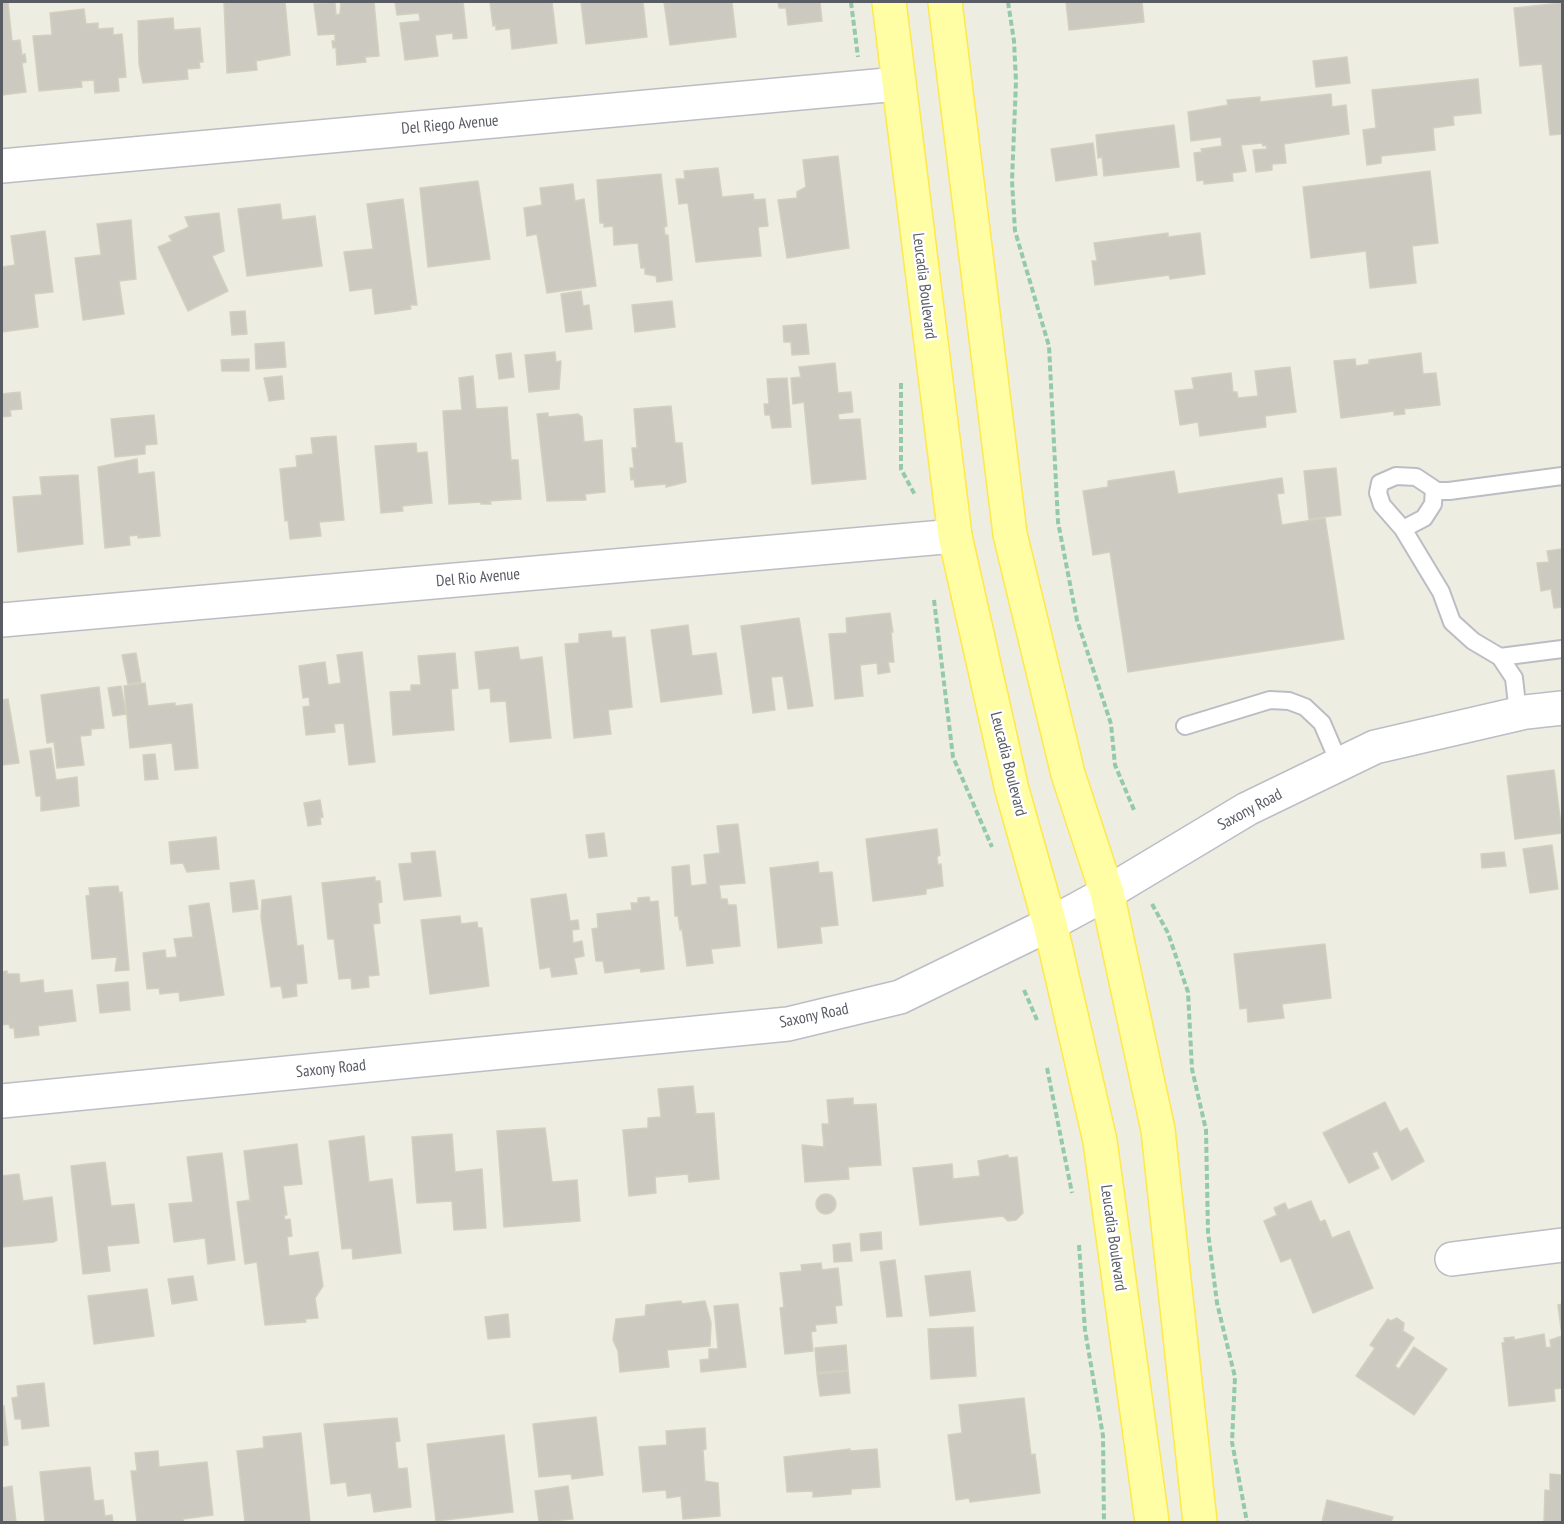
<!DOCTYPE html>
<style>
body{margin:0}
#map{position:relative;width:1564px;height:1524px;overflow:hidden;background:#eeede1;font-family:"PT Sans Narrow",sans-serif}
canvas{display:block}
.frame{position:absolute;inset:0;border:3px solid #5a5c64;pointer-events:none}
</style>
<div id="map">
<canvas width="1564" height="1524"></canvas>
<div class="frame"></div>
</div>
<script>
const context = document.querySelector('canvas').getContext('2d');
context.lineJoin = 'round';
function fill(path, color) { context.fillStyle = color; context.fill(path, 'evenodd'); }
const poly = rows => new Path2D(rows.map(r => 'M' + r).join(''));
function stroke(path, color, width, dash) { context.strokeStyle = color; context.lineWidth = width; context.lineCap = dash ? 'butt' : 'round'; context.setLineDash(dash || []); context.stroke(path); }
function label(font, color, halo, rows, align = 'center') {
  context.font = font + ' "PT Sans Narrow",sans-serif'; context.lineWidth = 5; context.setLineDash([]); context.textBaseline = 'middle'; context.strokeStyle = halo; context.fillStyle = color; for (const [text, x, y, turn = 0] of rows) {
    context.save(); context.translate(x, y); context.rotate((+turn || 0) * Math.PI / 180); context.textAlign = isNaN(turn) ? turn : align; if (halo) context.strokeText(text, 0, 0); context.fillText(text, 0, 0); context.restore();
  }
}
const building = poly([
 [2,2,8,2,12,41,20,40,22,55,25,54,26,62,22,63,26,92,2,95,2,2],
 [224,2,285,2,290,55,256,61,257,70,227,73,224,2],
 [335,2,336,15,340,14,341,2,374,2,379,56,365,57,366,62,337,65,336,47,333,48,332,41,335,41,335,34,318,35,314,4,335,2],
 [395,2,463,2,467,38,453,39,453,33,435,35,438,56,405,60,400,23,420,21,419,13,397,15,395,2],
 [490,2,552,2,557,43,512,49,510,28,496,30,496,25,493,26,490,2],
 [581,2,643,2,647,37,586,44,581,2],
 [664,2,732,2,736,37,670,45,664,2],
 [778,2,820,2,822,21,788,25,786,8,779,8,778,2],
 [1066,2,1142,2,1144,22,1069,30,1066,2],
 [1562,3,1562,134,1550,135,1542,64,1520,66,1514,8,1562,3],
 [84,9,86,24,98,23,98,29,113,28,113,35,122,34,126,77,118,78,119,91,95,93,94,80,81,81,82,87,39,91,33,36,52,35,50,13,84,9],
 [173,18,174,30,200,28,203,62,199,62,200,68,187,69,188,79,143,83,139,64,138,21,173,18],
 [1347,57,1350,83,1316,87,1313,61,1347,57],
 [1478,79,1481,113,1453,116,1454,125,1433,128,1435,150,1381,156,1381,163,1367,165,1363,130,1376,128,1372,90,1478,79],
 [1331,94,1332,107,1346,105,1349,134,1284,144,1286,163,1272,164,1272,170,1256,172,1253,150,1267,149,1266,145,1263,146,1262,143,1241,145,1246,171,1232,173,1233,181,1204,184,1204,180,1197,181,1194,153,1202,152,1201,149,1222,146,1221,137,1191,141,1188,112,1228,105,1227,100,1260,97,1260,102,1331,94],
 [1174,125,1179,167,1104,176,1102,157,1098,158,1096,135,1174,125],
 [1093,143,1097,175,1056,181,1051,149,1093,143],
 [838,156,849,248,787,258,778,200,797,198,797,192,806,187,803,160,838,156],
 [718,168,722,197,753,194,754,200,765,199,768,226,758,227,761,256,696,262,688,203,679,204,676,179,685,179,684,171,718,168],
 [1430,171,1438,243,1412,246,1416,283,1370,288,1366,251,1311,258,1303,187,1430,171],
 [661,174,667,226,664,227,665,235,668,235,672,280,657,282,656,276,645,274,645,268,641,268,638,243,614,245,613,226,604,227,604,223,600,223,597,180,661,174],
 [478,181,490,259,428,267,420,188,478,181],
 [573,184,575,201,584,199,596,286,547,293,537,234,527,236,524,208,542,205,540,188,573,184],
 [403,199,417,305,410,305,411,309,375,314,372,288,350,291,344,252,373,249,367,204,403,199],
 [280,204,282,220,315,216,322,266,247,276,238,209,280,204],
 [219,213,224,251,212,256,228,291,188,311,158,247,172,241,169,236,189,227,185,217,219,213],
 [131,220,136,279,119,281,124,314,83,320,75,258,101,255,97,224,131,220],
 [45,231,53,292,34,294,38,327,2,332,2,267,15,265,11,236,45,231],
 [1168,233,1168,237,1200,233,1205,274,1170,279,1169,275,1095,285,1092,261,1097,261,1094,243,1168,233],
 [581,291,583,306,589,305,592,329,566,332,561,294,581,291],
 [672,301,675,327,635,332,632,305,672,301],
 [245,311,247,334,232,335,230,312,245,311],
 [806,324,809,354,792,355,791,342,784,342,783,326,806,324],
 [284,342,286,367,256,369,255,344,284,342],
 [555,352,556,362,561,361,559,389,529,392,525,355,555,352],
 [511,353,514,377,499,379,496,355,511,353],
 [1421,353,1423,374,1436,373,1440,405,1404,409,1405,414,1394,415,1394,411,1341,418,1334,361,1355,359,1356,366,1369,364,1369,360,1421,353],
 [249,359,249,371,222,371,221,360,249,359],
 [835,363,838,393,851,392,853,412,838,414,839,420,860,419,866,479,812,484,804,402,793,404,791,378,801,377,799,367,835,363],
 [1290,367,1296,412,1265,416,1266,427,1200,436,1198,422,1180,425,1175,391,1194,389,1192,378,1231,373,1233,392,1237,392,1238,398,1258,396,1255,371,1290,367],
 [282,376,284,399,269,401,264,378,282,376],
 [473,376,476,409,507,407,511,460,518,460,521,499,490,501,491,504,481,504,481,502,449,504,443,411,462,410,459,378,473,376],
 [787,378,791,427,772,428,770,415,765,415,764,404,769,404,767,379,787,378],
 [20,392,22,409,10,410,11,416,2,417,2,394,20,392],
 [671,406,675,443,682,443,686,482,666,487,666,484,635,487,634,479,631,480,630,468,634,468,632,448,637,448,634,409,671,406],
 [548,413,548,417,578,414,582,417,584,442,602,440,605,492,585,494,586,500,547,501,537,414,548,413],
 [154,415,157,444,145,445,145,454,115,457,111,419,154,415],
 [336,436,344,520,319,522,321,536,290,539,288,520,285,521,280,469,297,467,296,456,313,454,311,438,336,436],
 [416,443,417,453,427,452,432,503,402,506,403,511,381,513,375,446,416,443],
 [137,459,138,474,154,472,160,536,138,538,138,535,129,536,130,545,105,548,98,467,137,459],
 [1336,468,1341,515,1309,519,1304,471,1336,468],
 [1174,471,1178,494,1282,478,1284,493,1277,494,1282,525,1325,518,1344,639,1128,672,1110,552,1093,555,1083,491,1108,487,1108,481,1174,471],
 [78,475,83,544,18,552,13,497,42,495,40,477,78,475],
 [1562,549,1562,607,1554,608,1551,589,1541,591,1537,563,1549,562,1547,551,1562,549],
 [890,613,893,632,891,632,894,662,888,662,890,672,878,674,877,663,860,665,863,696,835,699,829,634,847,633,846,618,890,613],
 [799,618,813,706,788,709,783,676,771,677,775,710,753,713,741,626,799,618],
 [688,625,692,656,716,653,722,694,661,702,651,630,688,625],
 [611,631,612,638,625,637,632,707,608,710,611,734,574,738,565,644,579,643,579,634,611,631],
 [518,647,520,660,542,657,551,738,510,742,506,701,491,702,490,688,479,689,475,652,518,647],
 [362,652,375,762,349,765,344,723,334,724,335,732,306,735,303,707,310,706,309,697,303,698,299,666,325,662,328,685,341,683,337,655,362,652],
 [136,653,141,682,128,684,122,655,136,653],
 [455,653,458,688,451,689,454,730,393,735,390,692,411,691,411,685,421,685,418,656,455,653],
 [145,683,148,706,175,703,175,706,192,704,198,768,175,770,172,743,130,748,124,686,145,683],
 [121,686,126,714,113,716,108,688,121,686],
 [99,687,104,728,91,729,91,735,80,736,84,765,57,768,54,742,47,743,41,695,99,687],
 [8,699,19,763,2,765,2,700,8,699],
 [51,748,56,780,77,777,79,806,41,811,41,796,36,796,30,751,51,748],
 [155,754,158,779,145,780,143,755,155,754],
 [1554,770,1562,833,1515,839,1507,776,1554,770],
 [320,800,323,817,320,818,321,824,308,826,304,803,320,800],
 [738,824,745,883,719,885,721,899,727,899,728,905,736,905,740,946,711,949,713,963,687,966,682,929,680,930,678,916,675,916,672,867,689,865,691,886,707,884,704,855,720,853,717,826,738,824],
 [937,829,940,855,937,857,938,865,941,864,943,886,926,889,926,894,873,901,866,839,937,829],
 [604,833,607,856,589,858,586,835,604,833],
 [216,837,219,869,187,872,183,863,171,864,169,842,216,837],
 [1552,845,1558,889,1530,893,1523,849,1552,845],
 [435,851,441,896,404,900,399,864,412,863,411,853,435,851],
 [1504,852,1506,866,1482,868,1481,854,1504,852],
 [818,862,819,873,832,872,838,925,820,927,822,943,778,948,770,868,818,862],
 [375,877,375,881,380,881,382,902,378,903,380,923,373,924,379,975,368,976,369,987,352,989,351,978,339,979,334,939,328,939,322,883,375,877],
 [254,880,258,909,233,912,230,883,254,880],
 [118,886,119,893,122,892,129,970,115,971,117,957,92,959,86,896,90,895,89,888,118,886],
 [566,894,570,921,578,920,579,929,572,930,573,943,582,941,584,956,574,958,577,974,552,977,550,967,540,969,531,899,566,894],
 [291,896,297,946,303,945,307,983,296,984,297,996,283,998,281,986,271,987,261,917,262,900,291,896],
 [649,897,650,902,658,901,664,969,641,972,640,968,605,973,603,961,596,961,592,929,598,928,597,914,632,910,631,903,638,903,638,898,649,897],
 [209,903,224,995,180,1001,179,992,160,994,159,988,147,989,143,953,165,950,166,958,177,957,174,939,193,937,189,906,209,903],
 [460,916,461,924,477,922,478,928,482,928,489,986,430,994,421,920,460,916],
 [1325,944,1331,998,1282,1004,1284,1018,1248,1022,1247,1008,1240,1009,1234,954,1325,944],
 [7,971,7,974,19,974,20,983,43,980,44,993,72,990,76,1021,38,1026,39,1035,15,1038,14,1028,10,1028,9,1024,2,1025,2,972,7,971],
 [128,982,130,1010,100,1013,97,985,128,982],
 [693,1086,696,1114,714,1113,719,1179,689,1182,688,1174,655,1177,656,1193,629,1196,623,1130,648,1128,648,1118,661,1117,658,1089,693,1086],
 [853,1098,853,1105,876,1104,881,1165,848,1167,849,1179,805,1182,802,1145,824,1147,822,1124,829,1124,827,1100,853,1098],
 [1385,1102,1400,1132,1407,1128,1424,1161,1392,1180,1377,1151,1372,1153,1379,1168,1349,1183,1323,1133,1385,1102],
 [545,1128,552,1182,577,1180,580,1221,504,1227,497,1131,545,1128],
 [452,1134,455,1172,482,1169,486,1228,454,1230,452,1201,417,1203,412,1137,452,1134],
 [364,1136,369,1182,392,1179,401,1253,353,1259,352,1248,342,1249,329,1141,364,1136],
 [297,1144,302,1184,283,1186,287,1215,284,1215,285,1220,290,1219,292,1236,287,1237,289,1256,318,1252,323,1286,315,1298,318,1318,305,1319,306,1322,265,1325,257,1262,245,1264,237,1202,250,1200,244,1151,297,1144],
 [222,1153,235,1260,208,1264,205,1238,174,1242,169,1204,193,1202,187,1157,222,1153],
 [1008,1155,1008,1158,1017,1157,1023,1213,1016,1220,1008,1221,1003,1216,920,1225,913,1168,952,1164,953,1179,980,1176,978,1161,1008,1155],
 [105,1162,111,1206,134,1204,139,1243,107,1246,110,1271,83,1274,71,1166,105,1162],
 [19,1174,23,1201,52,1197,57,1240,54,1242,2,1247,2,1176,19,1174],
 '816 1204a10 10 0 1 1 20 0a10 10 0 1 1-20 0Z',
 [1311,1201,1320,1222,1325,1220,1332,1238,1349,1231,1373,1288,1313,1313,1291,1258,1281,1262,1264,1221,1277,1215,1274,1208,1285,1203,1288,1210,1311,1201],
 [881,1232,882,1249,861,1251,860,1234,881,1232],
 [850,1243,852,1261,834,1262,833,1245,850,1243],
 [895,1260,902,1316,887,1317,880,1262,895,1260],
 [821,1263,822,1270,838,1268,842,1305,835,1306,837,1323,815,1325,816,1331,811,1332,813,1351,785,1354,780,1308,784,1307,780,1273,802,1271,801,1265,821,1263],
 [970,1271,975,1311,930,1316,925,1276,970,1271],
 [193,1276,197,1300,172,1304,168,1279,193,1276],
 [147,1289,154,1336,94,1344,88,1296,147,1289],
 [681,1301,682,1304,705,1301,711,1323,710,1346,667,1350,669,1367,620,1372,618,1351,613,1340,616,1319,645,1316,646,1305,681,1301],
 [738,1304,746,1367,701,1372,700,1360,709,1359,709,1349,718,1349,714,1306,738,1304],
 [1562,1304,1562,1388,1554,1389,1555,1401,1509,1406,1502,1343,1505,1342,1504,1338,1514,1337,1514,1340,1544,1334,1546,1348,1551,1347,1550,1340,1562,1336,1558,1305,1562,1304],
 [508,1314,510,1337,488,1339,485,1317,508,1314],
 [1397,1318,1404,1323,1403,1331,1414,1338,1395,1366,1399,1369,1414,1347,1447,1369,1414,1415,1356,1376,1375,1348,1370,1345,1388,1319,1391,1321,1397,1318],
 [973,1327,976,1376,931,1379,928,1329,973,1327],
 [846,1345,848,1370,817,1373,815,1348,846,1345],
 [848,1371,850,1393,820,1396,817,1374,848,1371],
 [44,1383,49,1426,22,1429,21,1419,15,1419,12,1398,18,1397,17,1386,44,1383],
 [1024,1398,1031,1455,1035,1454,1040,1493,970,1502,969,1498,956,1500,948,1435,962,1433,959,1405,1024,1398],
 [2,1406,4,1406,8,1445,2,1446,2,1406],
 [596,1417,603,1475,572,1479,571,1474,539,1477,533,1424,596,1417],
 [397,1418,400,1441,395,1442,398,1469,407,1468,411,1507,374,1512,371,1493,348,1496,346,1482,331,1484,324,1424,397,1418],
 [705,1428,706,1449,703,1450,705,1481,718,1483,720,1516,683,1519,681,1496,667,1498,666,1490,643,1492,639,1447,667,1445,666,1431,705,1428],
 [301,1433,310,1522,245,1522,237,1451,264,1448,263,1437,301,1433],
 [504,1435,513,1512,436,1521,427,1444,504,1435],
 [850,1449,850,1451,877,1449,880,1487,851,1489,851,1494,813,1497,813,1491,787,1492,784,1457,850,1449],
 [158,1451,159,1467,207,1462,213,1515,183,1519,184,1522,137,1522,131,1471,137,1471,135,1453,158,1451],
 [90,1467,94,1501,103,1500,105,1516,112,1515,113,1522,45,1522,40,1472,90,1467],
 [1550,1474,1562,1475,1562,1522,1544,1522,1545,1490,1550,1491,1550,1474],
 [12,1486,16,1522,2,1522,2,1488,12,1486],
 [568,1486,573,1519,539,1522,535,1491,568,1486],
 [1327,1500,1393,1517,1391,1522,1322,1522,1327,1500]
]);
const path = poly([
 [851,2,858,57],
 [1008,2,1014,41,1016,82,1012,181,1015,231,1049,346,1058,522,1077,620,1111,724,1115,765,1134,810],
 [901,383,901,469,915,495],
 [934,600,953,757,992,847],
 [1152,904,1168,933,1188,992,1192,1069,1206,1130,1208,1232,1217,1303,1235,1377,1232,1442,1247,1522],
 [1024,990,1037,1020],
 [1047,1068,1072,1193],
 [1079,1245,1085,1330,1103,1436,1104,1522]
]);
const lane = poly([
 [1403,529,1424,518,1433,504,1434,489],
 [1500,657,1562,649],
 [1518,714,1514,678,1500,657,1473,641,1452,622,1441,592,1403,529,1382,505,1378,493,1380,483,1396,476,1416,477,1437,491,1449,491,1562,476],
 [1185,726,1270,700,1289,701,1305,707,1322,723,1340,765]
]);
const street = poly([
 [2,166,898,84],
 [2,620,955,536],
 [1452,1259,1562,1245]
]);
const secondary = poly([
 [2,1101,788,1024,900,997,1050,924,1107,893,1247,809,1375,747,1526,712,1562,708]
]);
const primary = poly([
 [889,2,955,536,1012,790,1050,924,1100,1141,1152,1522],
 [945,2,1010,534,1068,774,1107,893,1158,1130,1200,1522]
]);
const streetNames = [
 ["Del Riego Avenue",450,125,-5],
 ["Leucadia Boulevard",924,286,83],
 ["Del Rio Avenue",478,578,-5],
 ["Leucadia Boulevard",1008,764,76],
 ["Saxony Road",1250,810,-28],
 ["Saxony Road",814,1016,-12],
 ["Saxony Road",331,1069,-6],
 ["Leucadia Boulevard",1113,1238,82]
];
fill(building, '#cbc9c0');
stroke(building, '#d4d0bf', 1.5);
stroke(lane, '#bcbdc4', 20);
stroke(street, '#bcbdc4', 36);
stroke(secondary, '#bcbec6', 36);
stroke(primary, '#ffe849', 36);
stroke(path, '#93caab', 4, [6, 3]);
stroke(lane, '#fff', 16);
stroke(street, '#fff', 33);
stroke(secondary, '#fff', 33);
stroke(primary, '#fffea5', 33);
label('16px', '#5a5c64', '#fff', streetNames);
</script>
